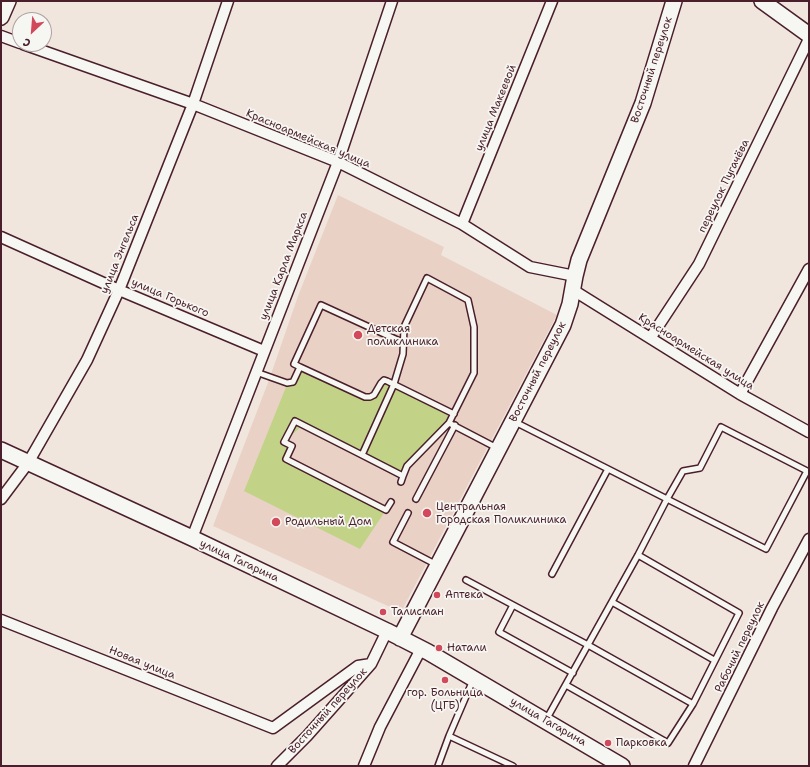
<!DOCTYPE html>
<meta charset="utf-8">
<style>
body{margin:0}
#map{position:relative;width:810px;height:767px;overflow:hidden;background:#f0e6de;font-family:"Shantell Sans",sans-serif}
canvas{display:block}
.frame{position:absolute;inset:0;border:2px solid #4a1f2b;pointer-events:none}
.north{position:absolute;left:12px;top:12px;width:40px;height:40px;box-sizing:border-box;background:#f6f6f2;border:1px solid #b1a0a2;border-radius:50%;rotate:206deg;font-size:11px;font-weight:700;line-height:16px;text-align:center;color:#4a1f2b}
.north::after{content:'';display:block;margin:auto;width:14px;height:18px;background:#d1495b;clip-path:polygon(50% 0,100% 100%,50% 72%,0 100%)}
</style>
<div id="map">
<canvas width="810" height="767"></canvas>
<div class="frame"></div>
<div class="north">С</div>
</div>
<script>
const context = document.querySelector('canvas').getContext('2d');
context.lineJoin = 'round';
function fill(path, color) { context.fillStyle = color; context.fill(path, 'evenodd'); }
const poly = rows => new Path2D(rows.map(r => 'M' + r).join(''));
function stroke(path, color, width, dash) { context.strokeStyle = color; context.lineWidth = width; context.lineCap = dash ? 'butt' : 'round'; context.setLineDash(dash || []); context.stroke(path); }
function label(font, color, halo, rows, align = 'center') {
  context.font = font + ' "Shantell Sans",sans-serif'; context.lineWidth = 3.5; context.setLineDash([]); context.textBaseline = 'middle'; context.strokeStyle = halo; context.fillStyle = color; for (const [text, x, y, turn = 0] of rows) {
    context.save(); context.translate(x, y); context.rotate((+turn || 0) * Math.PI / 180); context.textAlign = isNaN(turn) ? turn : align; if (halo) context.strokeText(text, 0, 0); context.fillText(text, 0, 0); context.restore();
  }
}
const built = poly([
 [338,195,444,247,441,255,557,315,401,612,213,526,269,380,298,296]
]);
const green = poly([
 [304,368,370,397,384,380,454,414,449,423,407,466,403,476,303,425,284,442,292,446,286,459,386,510,360,549,244,491,286,387,291,387,296,384]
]);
const lane = poly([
 [300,367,365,397,370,397,374,395,381,383,384,380,387,381,454,414],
 [256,372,287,383,293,382,300,367,294,364,321,305,404,343],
 [515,422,608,469,667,499,766,549,807,471,721,427,700,468,683,471,667,499,638,555,546,720],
 [449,423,407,466,403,476,362,455,394,384,403,354,404,327,427,278,468,300,474,327,474,373,449,423,497,448],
 [362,455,295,421,284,442,292,446,286,459,386,510,391,502],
 [401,482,403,476],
 [416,499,455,425],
 [408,513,393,542,437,565],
 [552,574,608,469],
 [466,580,588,645,693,704],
 [612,602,714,660],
 [513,605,499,632,573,673],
 [566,685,668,743,693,704,739,613,638,555],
 [449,736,513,766],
 [438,766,449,736,473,680]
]);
const street = poly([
 [1,36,20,43],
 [23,44,193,104,338,162,462,224,530,267,575,276],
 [462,224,552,1],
 [1,237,119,290,264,351],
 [573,290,740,394,809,432],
 [651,337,699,264,809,39],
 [740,394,809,269],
 [1,499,28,463,87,360,119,290,193,104,228,1],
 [192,538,338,162,392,1],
 [1,620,273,728,358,666,371,664],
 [277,766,307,736,371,664,387,631],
 [364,766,380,727,421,649],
 [694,766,772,608,809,539]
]);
const secondary = poly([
 [762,1,809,35],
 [1,17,8,1],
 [1,450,192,538,387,631,428,652,622,766],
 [400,638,563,325,570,304,575,276,579,260,643,103,674,1]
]);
const markers = [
 [358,335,5,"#d1495b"],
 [427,513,5,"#d1495b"],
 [276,522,5,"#d1495b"],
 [437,595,4,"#d1495b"],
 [383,612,4,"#d1495b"],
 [439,648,4,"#d1495b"],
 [445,680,4,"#d1495b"],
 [608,743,4,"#d1495b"]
];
const streetNames = [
 ["Восточный переулок",652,70,-72],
 ["улица Макеевой",496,108,-68],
 ["Красноармейская улица",308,139,23],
 ["переулок Пугачёва",724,186,-64],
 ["улица Энгельса",120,254,-68],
 ["улица Карла Маркса",284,266,-69],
 ["улица Горького",170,298,23],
 ["Красноармейская улица",696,352,32],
 ["Восточный переулок",538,372,-63],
 ["улица Гагарина",239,561,25],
 ["Рабочий переулок",740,647,-64],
 ["Новая улица",142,663,22],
 ["Восточный переулок",328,711,-48],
 ["улица Гагарина",548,722,30]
];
const poiNames = [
 ["Детская",367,329],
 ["поликлиника",367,342],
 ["Центральная",436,507],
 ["Городская Поликлиника",436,520],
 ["Родильный Дом",285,522],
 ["Аптека",445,595],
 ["Талисман",391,612],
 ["Натали",447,648],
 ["гор. Больница",445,693,"center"],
 ["(ЦГБ)",445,706,"center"],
 ["Парковка",616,743]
];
fill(built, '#e9d2c5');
fill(green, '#c2d388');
stroke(lane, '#4a1f2b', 8);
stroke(street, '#4a1f2b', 13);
stroke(secondary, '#4a1f2b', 18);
stroke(lane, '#f6f6f2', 5);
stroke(street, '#f6f6f2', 10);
stroke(secondary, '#f6f6f2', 15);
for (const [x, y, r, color] of markers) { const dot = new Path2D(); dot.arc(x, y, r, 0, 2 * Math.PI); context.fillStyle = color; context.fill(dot); stroke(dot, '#f6f6f2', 1.5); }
label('11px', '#4a1f2b', '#f6f6f2', streetNames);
label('11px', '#4a1f2b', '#f6f6f2', poiNames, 'left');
</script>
